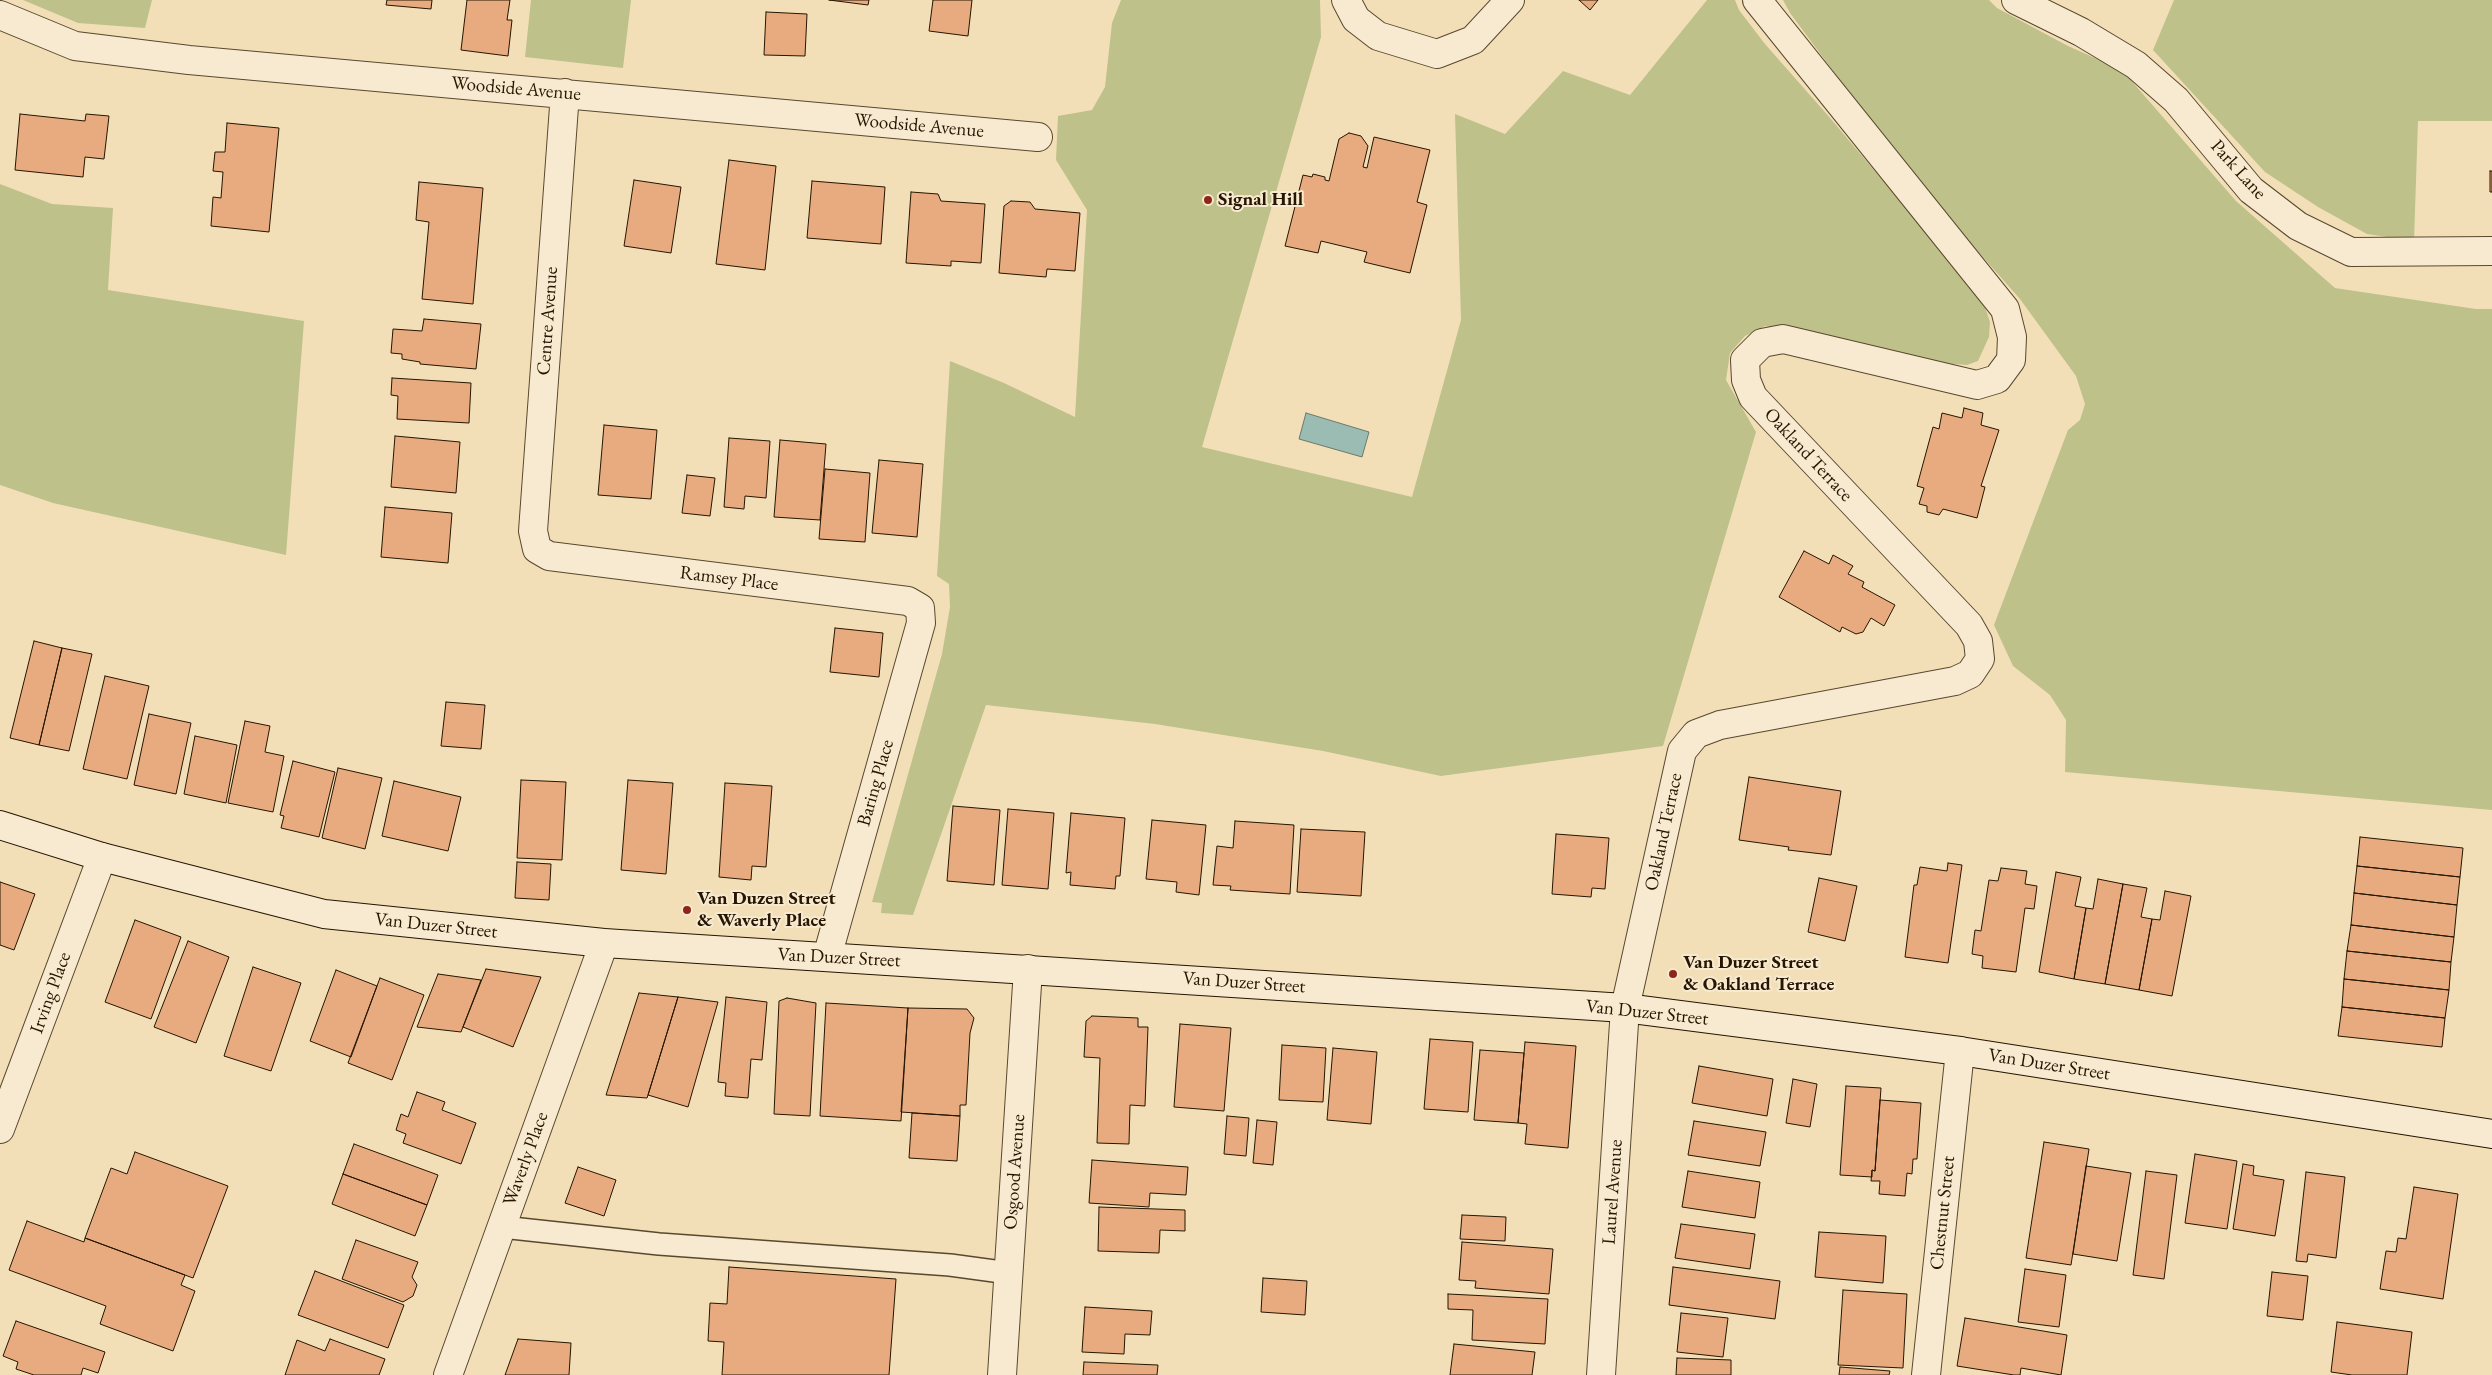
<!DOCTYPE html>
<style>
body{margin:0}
canvas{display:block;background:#f2dfb7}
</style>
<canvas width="2492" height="1375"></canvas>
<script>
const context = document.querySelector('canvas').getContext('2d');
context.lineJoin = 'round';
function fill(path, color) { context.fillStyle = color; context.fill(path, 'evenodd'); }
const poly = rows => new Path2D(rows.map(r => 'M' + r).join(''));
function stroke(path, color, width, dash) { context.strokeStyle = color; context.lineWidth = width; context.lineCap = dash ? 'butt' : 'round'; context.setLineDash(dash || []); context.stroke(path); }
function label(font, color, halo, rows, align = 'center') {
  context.font = font + ' "EB Garamond",serif'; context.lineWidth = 4; context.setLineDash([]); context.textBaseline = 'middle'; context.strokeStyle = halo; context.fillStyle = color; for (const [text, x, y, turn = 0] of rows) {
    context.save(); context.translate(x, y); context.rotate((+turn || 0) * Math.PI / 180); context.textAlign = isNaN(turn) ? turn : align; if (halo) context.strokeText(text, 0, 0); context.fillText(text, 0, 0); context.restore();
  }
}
const green = poly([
 [23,0,152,0,145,28,78,23],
 [531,0,631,0,623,68,525,57],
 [1121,0,1320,0,1321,37,1202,447,1412,497,1461,320,1455,114,1505,134,1563,71,1630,95,1707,0,1735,0,1739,10,1765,44,1831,119,1973,288,1985,307,1990,322,1989,337,1978,361,1967,365,1952,364,1765,326,1745,336,1730,353,1726,380,1756,432,1663,746,1441,776,1323,751,1155,724,986,705,913,915,881,913,882,903,872,902,942,654,950,607,949,584,937,576,950,361,1004,383,1075,417,1087,210,1056,160,1058,116,1092,110,1105,87,1112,23],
 [1783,0,1989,0,1997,8,2068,46,2122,70,2236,201,2335,288,2476,309,2492,309,2492,810,2065,772,2066,720,2050,695,2013,666,1994,625,2068,430,2080,420,2085,404,2076,376,2020,299,1911,176,1790,13],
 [2174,0,2492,0,2492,121,2418,121,2414,241,2367,234,2318,207,2265,172,2153,50],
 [0,184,52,204,113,208,108,290,304,321,286,555,53,503,0,485]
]);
const water = poly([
 [1306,413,1369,432,1362,457,1299,439,1306,413]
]);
const building = poly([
 [387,0,432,0,431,9,386,5,387,0],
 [467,0,510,0,507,20,512,20,508,56,461,50,467,0],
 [829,0,869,0,868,5,829,0],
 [933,0,972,0,968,36,929,31,933,0],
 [1579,0,1598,0,1590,10,1579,0],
 [766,12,807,14,805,56,764,55,766,12],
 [20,114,85,121,86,114,109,116,104,159,85,157,83,177,15,170,20,114],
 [227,123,279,128,269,232,211,226,213,197,221,198,223,172,213,171,215,152,225,152,227,123],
 [1349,133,1361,136,1368,146,1363,167,1367,168,1374,137,1430,150,1417,202,1427,205,1410,273,1364,262,1367,252,1321,241,1318,253,1285,246,1303,175,1312,177,1313,174,1325,177,1325,180,1329,181,1339,139,1349,133],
 [729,160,776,166,765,270,716,264,729,160],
 [2490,171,2492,171,2492,192,2490,192,2490,171],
 [634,180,681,187,671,253,624,246,634,180],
 [812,181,885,187,881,244,807,238,812,181],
 [419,182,483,188,473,304,422,299,429,222,416,220,419,182],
 [911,192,938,194,941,201,985,204,981,263,951,261,951,266,906,263,911,192],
 [1011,201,1030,202,1035,209,1080,213,1075,271,1047,269,1046,277,999,273,1004,206,1011,201],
 [424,319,481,324,476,369,420,364,420,362,402,359,402,354,391,353,393,329,422,331,424,319],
 [392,378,471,383,469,423,397,419,398,396,391,395,392,378],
 [1964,408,1983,413,1981,425,1999,430,1981,486,1985,487,1977,518,1943,509,1939,515,1927,512,1927,506,1919,504,1924,488,1917,486,1933,427,1939,429,1942,413,1962,418,1964,408],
 [604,425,657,430,651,499,598,495,604,425],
 [395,436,460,442,456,493,391,487,395,436],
 [729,438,770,441,766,498,745,496,744,509,724,507,729,438],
 [780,440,826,444,820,520,774,517,780,440],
 [879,460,923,464,917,537,872,533,879,460],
 [825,469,870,473,865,542,819,539,825,469],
 [687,475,715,478,710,516,682,513,687,475],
 [385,507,452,513,448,563,381,557,385,507],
 [1804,551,1829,564,1833,555,1853,566,1848,574,1864,582,1862,587,1895,605,1884,626,1871,618,1863,632,1856,634,1842,627,1840,632,1779,597,1804,551],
 [835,628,883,633,879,677,830,672,835,628],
 [34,641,62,648,39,745,10,738,34,641],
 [62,648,92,654,69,751,39,745,62,648],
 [105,676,149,686,127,779,83,769,105,676],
 [446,702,485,705,481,749,441,746,446,702],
 [149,714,191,723,176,794,134,785,149,714],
 [245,721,270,726,265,752,284,756,273,812,228,803,245,721],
 [195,736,237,745,226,803,184,794,195,736],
 [293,761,335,772,319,837,281,828,284,816,280,815,293,761],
 [338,768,382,778,365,849,322,838,338,768],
 [1749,777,1841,791,1831,855,1788,850,1789,847,1739,840,1749,777],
 [521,780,566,782,562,860,517,858,521,780],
 [628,780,673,783,666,874,621,870,628,780],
 [394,781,461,797,448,851,382,836,394,781],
 [725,783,772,786,766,867,752,866,751,880,719,877,725,783],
 [953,806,1000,810,994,885,947,881,953,806],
 [1008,809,1054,813,1048,889,1002,885,1008,809],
 [1071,813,1125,818,1120,876,1116,876,1115,889,1070,885,1071,872,1066,873,1071,813],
 [1152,820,1206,825,1199,895,1176,892,1177,882,1146,879,1152,820],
 [1235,821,1294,825,1290,894,1230,890,1231,886,1213,885,1217,846,1233,848,1235,821],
 [1301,829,1365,832,1361,896,1297,892,1301,829],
 [1556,834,1609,838,1605,889,1592,888,1591,897,1552,894,1556,834],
 [2360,837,2463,848,2460,877,2357,866,2360,837],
 [517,862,551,864,549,900,515,898,517,862],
 [1948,863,1962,865,1948,963,1905,957,1914,885,1917,885,1920,867,1947,871,1948,863],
 [2357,866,2460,877,2457,905,2354,893,2357,866],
 [2001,868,2027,871,2025,884,2037,886,2034,909,2025,908,2016,972,1982,968,1983,956,1972,954,1975,930,1981,931,1989,880,1998,881,2001,868],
 [2056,872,2081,877,2075,906,2086,908,2074,979,2039,972,2056,872],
 [1819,878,1857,886,1845,941,1808,932,1819,878],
 [2098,879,2123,884,2105,984,2074,979,2086,908,2093,909,2098,879],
 [0,882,35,894,14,950,0,945,0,882],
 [2123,884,2147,888,2141,917,2152,919,2139,990,2105,984,2123,884],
 [2165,891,2191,896,2172,996,2139,990,2152,919,2160,920,2165,891],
 [2354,893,2457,905,2454,937,2351,925,2354,893],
 [135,920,181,937,151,1019,105,1002,135,920],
 [2351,925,2454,937,2451,962,2347,951,2351,925],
 [188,941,229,957,196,1043,154,1027,188,941],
 [2347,951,2451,962,2449,990,2344,979,2347,951],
 [253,967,301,983,271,1071,224,1056,253,967],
 [486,969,541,977,513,1047,463,1027,486,969],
 [336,970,377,986,351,1057,310,1041,336,970],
 [438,974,481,980,461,1032,417,1027,438,974],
 [380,978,424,995,392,1080,348,1063,380,978],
 [2344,979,2449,990,2445,1018,2342,1007,2344,979],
 [639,993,678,997,648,1095,647,1098,606,1095,639,993],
 [678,997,718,1002,688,1107,648,1095,678,997],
 [726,997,767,1002,762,1060,751,1059,748,1098,725,1096,726,1083,718,1082,726,997],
 [787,998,816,1003,810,1116,774,1114,779,1001,787,998],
 [826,1003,908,1008,901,1121,820,1116,826,1003],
 [2342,1007,2445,1018,2442,1047,2338,1036,2342,1007],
 [908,1008,967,1009,974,1018,970,1033,966,1105,960,1105,960,1116,901,1112,908,1008],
 [1092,1016,1138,1018,1138,1027,1148,1027,1145,1106,1130,1105,1129,1144,1097,1143,1100,1058,1084,1057,1086,1021,1092,1016],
 [1180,1024,1231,1028,1224,1111,1174,1107,1180,1024],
 [1430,1039,1473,1042,1468,1112,1424,1109,1430,1039],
 [1525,1042,1576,1046,1568,1148,1525,1144,1527,1124,1518,1123,1525,1042],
 [1282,1045,1326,1048,1323,1102,1279,1100,1282,1045],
 [1333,1048,1377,1052,1371,1124,1327,1120,1333,1048],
 [1480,1050,1524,1053,1518,1123,1474,1120,1480,1050],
 [1699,1066,1773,1079,1767,1116,1692,1103,1699,1066],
 [1793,1079,1817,1084,1810,1127,1786,1123,1793,1079],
 [1846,1086,1881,1088,1875,1171,1872,1170,1872,1177,1840,1175,1846,1086],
 [417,1092,445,1102,442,1110,476,1123,461,1164,403,1143,406,1134,396,1130,401,1114,408,1117,417,1092],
 [1880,1100,1921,1103,1917,1159,1913,1159,1912,1174,1907,1173,1905,1196,1879,1194,1880,1181,1871,1181,1872,1170,1875,1171,1880,1100],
 [912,1113,960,1116,957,1161,909,1158,912,1113],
 [1227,1116,1249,1118,1246,1156,1224,1154,1227,1116],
 [1257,1120,1277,1122,1273,1165,1253,1163,1257,1120],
 [1694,1121,1766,1132,1760,1166,1688,1155,1694,1121],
 [2044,1142,2089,1149,2071,1265,2026,1258,2044,1142],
 [354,1144,438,1175,427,1205,343,1174,354,1144],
 [135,1152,228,1186,193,1278,85,1238,111,1168,127,1174,135,1152],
 [2195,1154,2237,1161,2227,1229,2185,1223,2195,1154],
 [1092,1160,1188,1167,1186,1195,1150,1193,1149,1207,1089,1203,1092,1160],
 [2243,1164,2254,1166,2253,1175,2284,1180,2275,1236,2233,1229,2243,1164],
 [2086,1166,2131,1173,2117,1261,2073,1254,2086,1166],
 [578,1167,616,1180,604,1216,565,1203,578,1167],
 [1688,1171,1760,1182,1755,1218,1682,1207,1688,1171],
 [2146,1171,2177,1175,2164,1279,2133,1275,2146,1171],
 [2306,1172,2345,1177,2336,1258,2308,1254,2307,1262,2296,1261,2306,1172],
 [343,1174,427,1205,415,1236,332,1204,343,1174],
 [2414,1187,2458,1194,2443,1299,2380,1289,2386,1251,2396,1252,2398,1238,2406,1239,2414,1187],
 [1099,1207,1185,1210,1185,1231,1160,1230,1159,1253,1098,1251,1099,1207],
 [1462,1215,1506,1217,1505,1241,1460,1239,1462,1215],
 [27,1221,84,1242,85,1238,185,1275,181,1285,195,1291,173,1351,100,1324,106,1306,9,1270,27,1221],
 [1681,1224,1755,1234,1750,1269,1675,1258,1681,1224],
 [1819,1232,1886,1236,1883,1283,1815,1277,1819,1232],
 [356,1240,418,1262,412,1277,417,1285,413,1296,403,1302,342,1279,356,1240],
 [1462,1242,1553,1249,1549,1294,1475,1288,1476,1281,1459,1280,1462,1242],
 [729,1267,896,1279,889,1375,722,1375,724,1342,708,1341,710,1303,727,1304,729,1267],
 [1673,1267,1780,1281,1775,1319,1669,1305,1673,1267],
 [2025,1269,2066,1275,2059,1327,2018,1322,2025,1269],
 [315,1271,404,1305,388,1348,298,1315,315,1271],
 [2272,1272,2308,1276,2303,1320,2267,1316,2272,1272],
 [1263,1278,1307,1281,1305,1315,1261,1312,1263,1278],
 [1843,1290,1907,1294,1903,1368,1838,1365,1843,1290],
 [1448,1294,1548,1299,1545,1344,1472,1340,1473,1310,1448,1309,1448,1294],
 [1085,1307,1152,1311,1150,1335,1125,1334,1124,1354,1082,1352,1085,1307],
 [1681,1313,1728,1318,1723,1357,1677,1352,1681,1313],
 [1965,1318,2067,1335,2061,1375,2021,1368,2020,1375,2014,1375,1957,1366,1965,1318],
 [16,1321,105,1352,98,1373,83,1368,81,1375,34,1375,16,1369,18,1362,3,1356,16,1321],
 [2337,1322,2412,1332,2407,1375,2352,1375,2331,1372,2337,1322],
 [330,1339,385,1359,379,1375,285,1375,297,1340,325,1351,330,1339],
 [518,1339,571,1343,569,1375,505,1375,518,1339],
 [1454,1344,1535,1352,1532,1375,1450,1375,1454,1344],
 [1677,1358,1731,1360,1731,1375,1676,1375,1677,1358],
 [1084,1362,1158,1365,1157,1375,1083,1375,1084,1362],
 [1840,1367,1890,1371,1889,1375,1839,1375,1840,1367]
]);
const service = poly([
 [502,1227,659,1244,950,1265,1009,1273]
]);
const minor = poly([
 [1346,0,1356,19,1378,36,1437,54,1473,40,1510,0],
 [2016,0,2081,32,2136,65,2176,100,2251,190,2298,226,2351,252,2492,251],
 [0,15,75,46,189,60,1038,137],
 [565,93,533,531,537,549,549,556,908,601,920,608,921,623,827,957],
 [0,1129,102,857],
 [448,1375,604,943],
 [1601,1375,1625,1008,1682,751,1696,734,1720,725,1955,681,1970,674,1980,659,1978,641,1969,625,1753,397,1746,380,1745,360,1762,343,1783,339,1977,385,1997,379,2011,360,2012,337,2005,309,1757,0],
 [1926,1375,1960,1051]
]);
const tertiary = poly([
 [1002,1375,1028,969]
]);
const secondary = poly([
 [0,825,102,857,324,914,604,943,1625,1008,1960,1051,2492,1134]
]);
const markers = [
 [1208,200,5,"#8f2418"],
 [687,910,5,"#8f2418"],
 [1673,974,5,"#8f2418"]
];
const streetNames = [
 ["Woodside Avenue",516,89,5],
 ["Woodside Avenue",919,126,5],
 ["Park Lane",2238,170,48],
 ["Centre Avenue",548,321,-86],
 ["Oakland Terrace",1808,455,47],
 ["Ramsey Place",729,579,7],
 ["Baring Place",876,783,-74],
 ["Oakland Terrace",1664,832,-78],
 ["Van Duzer Street",436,926,6],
 ["Van Duzer Street",839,958,3],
 ["Van Duzer Street",1244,983,4],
 ["Irving Place",51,993,-70],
 ["Van Duzer Street",1647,1013,6],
 ["Van Duzer Street",2049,1065,9],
 ["Waverly Place",526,1159,-70],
 ["Osgood Avenue",1015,1172,-86],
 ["Laurel Avenue",1613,1192,-86],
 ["Chestnut Street",1943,1213,-84]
];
const poiNames = [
 ["Signal Hill",1218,200],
 ["Van Duzen Street",697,899],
 ["& Waverly Place",697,921],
 ["Van Duzer Street",1683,963],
 ["& Oakland Terrace",1683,985]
];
fill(green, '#bfc18b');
fill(water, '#9bbcb2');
stroke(water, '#6c796b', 1);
fill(building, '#e7ab7f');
stroke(building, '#261501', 1);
stroke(service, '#59482e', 24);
stroke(minor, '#59482e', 30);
stroke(tertiary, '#59482e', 30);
stroke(secondary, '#261501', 30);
stroke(service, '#f7ead0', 21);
stroke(minor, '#f7ead0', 28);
stroke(tertiary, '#f7ead0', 28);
stroke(secondary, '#f7ead0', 28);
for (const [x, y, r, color] of markers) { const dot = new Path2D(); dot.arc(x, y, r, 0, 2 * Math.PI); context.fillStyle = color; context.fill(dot); stroke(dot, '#f7ead0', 2); }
label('19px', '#261501', '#f7ead0', streetNames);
label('bold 19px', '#261501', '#f7ead0', poiNames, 'left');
</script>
